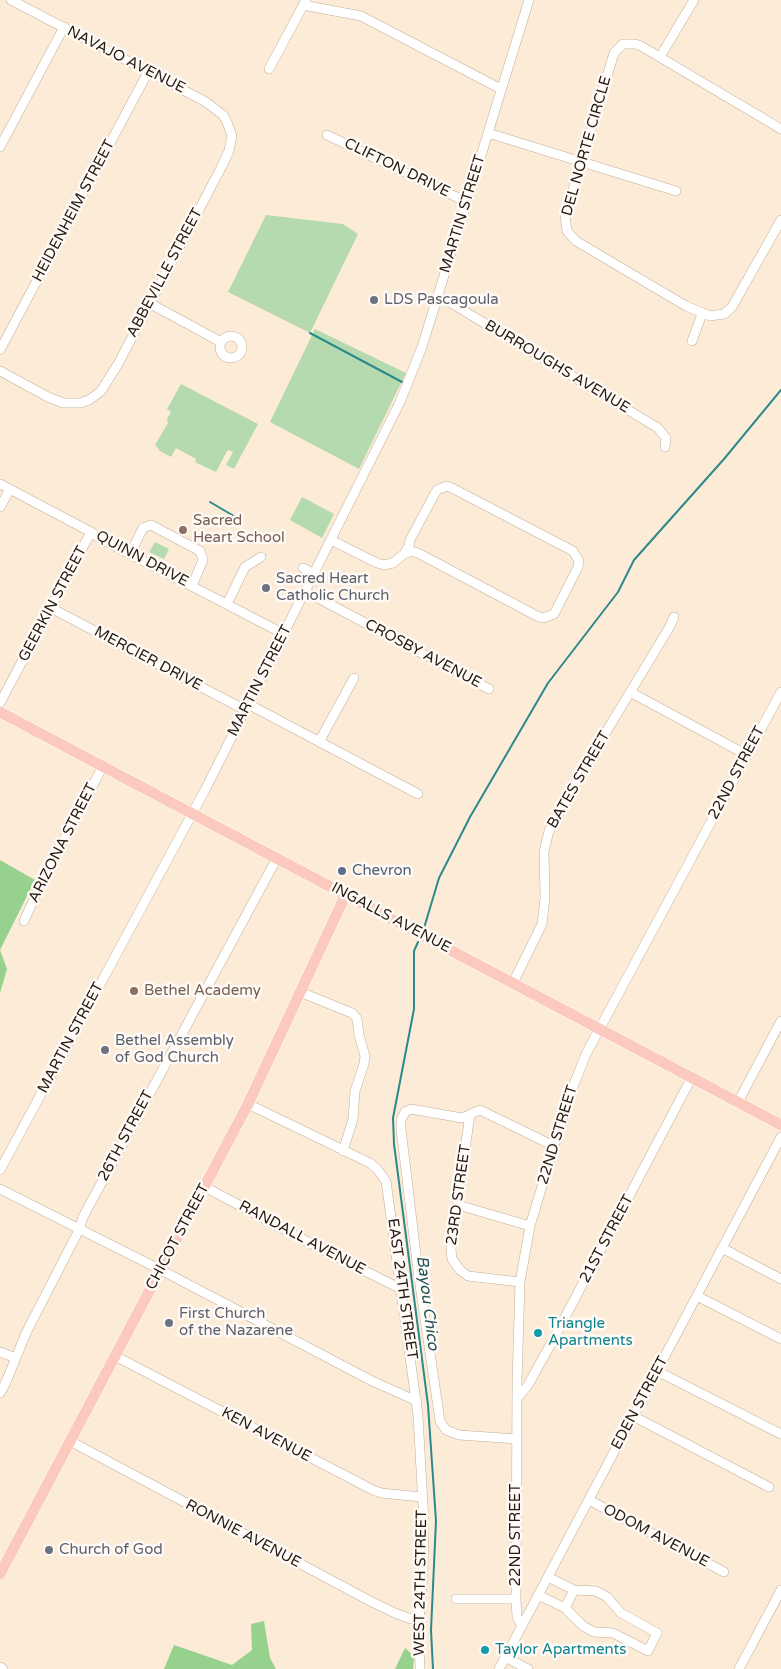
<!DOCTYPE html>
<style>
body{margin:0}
canvas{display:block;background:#fcebd7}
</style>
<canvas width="781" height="1669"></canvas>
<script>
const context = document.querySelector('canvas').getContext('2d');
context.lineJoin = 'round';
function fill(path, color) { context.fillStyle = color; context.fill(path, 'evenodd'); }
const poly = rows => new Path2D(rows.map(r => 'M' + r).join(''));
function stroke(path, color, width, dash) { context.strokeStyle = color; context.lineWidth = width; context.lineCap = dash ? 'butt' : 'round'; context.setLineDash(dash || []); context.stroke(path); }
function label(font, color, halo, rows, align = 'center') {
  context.font = font + ' "Varela Round",sans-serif'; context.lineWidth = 5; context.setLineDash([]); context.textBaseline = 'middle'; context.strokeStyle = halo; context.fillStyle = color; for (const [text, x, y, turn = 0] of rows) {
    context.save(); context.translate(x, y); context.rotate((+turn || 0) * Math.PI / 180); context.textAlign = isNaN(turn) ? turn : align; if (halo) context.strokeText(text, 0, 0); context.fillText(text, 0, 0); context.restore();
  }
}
const green = poly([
 [266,215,343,224,358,234,310,333,228,292],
 [315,329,406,373,359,469,270,422],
 [181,384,258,424,234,469,226,465,233,452,229,450,227,451,216,472,195,462,196,459,176,448,171,457,160,451,155,445,168,423,167,419,171,412,167,409],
 [302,497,334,514,322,538,290,520],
 [155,542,169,549,164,559,149,552]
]);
const forest = poly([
 [0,860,35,880,0,950,7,969,0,993],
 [264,1621,270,1658,276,1669,164,1669,174,1645,232,1665,252,1650,251,1624],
 [405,1648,414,1656,413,1669,395,1669]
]);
const stream = poly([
 [310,333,402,382],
 [210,502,239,519],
 [424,928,439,878,470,817,548,683,618,592,634,560,724,459,781,390],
 [418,942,414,951,414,1009,393,1118,394,1144,428,1405,436,1521,431,1630,433,1669]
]);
const minor = poly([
 [303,5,361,16,501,89],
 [660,57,694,0],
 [269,69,306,0],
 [781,129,641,46,635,44,623,44,614,53,565,216,567,231,576,241,686,306,710,316,724,314,732,307,781,220],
 [488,133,676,191],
 [327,135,467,202],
 [0,147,64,27],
 [437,297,451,303,658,428,666,438,665,447],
 [149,303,221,342],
 '220 347a11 11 0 1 1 22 0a11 11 0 1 1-22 0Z',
 [692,341,702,314],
 [0,350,148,72],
 [0,371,48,397,63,403,80,403,89,400,101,391,118,364,222,166,229,151,232,136,227,122,223,115,206,102,11,0],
 [0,484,91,532,101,539,284,634],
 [0,507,10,489],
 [331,540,377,563,384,565,393,563,404,554,411,551,418,553,537,616,543,618,554,614,578,567,579,561,573,551,452,488,447,486,437,490,434,495,410,540,409,546,404,554],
 [130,554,143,528,151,525,200,551,203,560,192,586],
 [303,568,314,574],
 [305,591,489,689],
 [227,604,245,567,261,557],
 [51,608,245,710],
 [630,692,747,755],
 [0,703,91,532],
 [248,704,418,794],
 [319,742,354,678],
 [24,921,43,879,103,766],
 [513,983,542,924,545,898,544,851,549,831,583,770,669,628,674,617],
 [300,992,352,1013,357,1019,359,1035,365,1056,364,1064,355,1091,353,1119,343,1151],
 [738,1102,781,1021],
 [248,1104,370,1163,377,1169,386,1181,418,1416,424,1522,423,1575,419,1620,420,1669],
 [470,1114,451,1249,452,1259,460,1270,468,1276,520,1282],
 [0,1170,205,790,400,402,422,347,529,0],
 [205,1187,323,1250,395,1286,400,1288],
 [0,1189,161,1270,372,1381,417,1401],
 [458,1205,530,1226],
 [722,1248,781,1279],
 [697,1296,781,1339],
 [0,1352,16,1358],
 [115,1356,373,1490,381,1493,422,1497],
 [657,1371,781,1434],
 [0,1393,6,1382,26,1333,79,1230,83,1217,277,858],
 [517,1399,528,1385,553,1340,692,1077],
 [633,1416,769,1487],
 [517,1439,459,1435,446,1430,440,1421,418,1271,401,1129,401,1120,405,1112,411,1109,462,1118,480,1110,554,1146],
 [70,1441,372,1602,395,1613,408,1618,419,1620],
 [589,1500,724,1572],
 [538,1595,565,1608,583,1626,594,1632,613,1633,648,1651,657,1633,621,1613,607,1597,596,1591,574,1590,548,1577],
 [456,1599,516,1599],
 [565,1608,574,1590],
 [522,1626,517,1617,516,1599,517,1383,520,1282,530,1226,569,1097,586,1054,781,692],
 [505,1657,528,1669],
 [0,1667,3,1669],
 [499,1669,781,1137],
 [739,1669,781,1590]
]);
const major = poly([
 [0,712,781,1125],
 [0,1574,248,1104,346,894]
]);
const markers = [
 [374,300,5,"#6b7280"],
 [183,530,5,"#8d6e63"],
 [266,588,5,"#6b7280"],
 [342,871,5,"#5c6f8a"],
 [134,991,5,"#8d6e63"],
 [105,1050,5,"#6b7280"],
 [169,1323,5,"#6b7280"],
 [538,1333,5,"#0f9aa8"],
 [49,1550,5,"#6b7280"],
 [485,1650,5,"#0f9aa8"]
];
const streetNames = [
 ["NAVAJO AVENUE",126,60,27],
 ["DEL NORTE CIRCLE",587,146,-74],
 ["CLIFTON DRIVE",397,168,26],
 ["HEIDENHEIM STREET",74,211,-62],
 ["MARTIN STREET",463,214,-73],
 ["ABBEVILLE STREET",165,273,-62],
 ["BURROUGHS AVENUE",557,367,31],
 ["QUINN DRIVE",142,559,28],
 ["GEERKIN STREET",53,604,-62],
 ["CROSBY AVENUE",423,654,28],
 ["MERCIER DRIVE",148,659,28],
 ["MARTIN STREET",260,681,-63],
 ["22ND STREET",737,773,-62],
 ["BATES STREET",579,780,-60],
 ["ARIZONA STREET",63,843,-63],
 ["INGALLS AVENUE",391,918,28],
 ["MARTIN STREET",71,1038,-62],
 ["22ND STREET",558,1135,-73],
 ["26TH STREET",126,1136,-62],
 ["23RD STREET",459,1195,-82],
 ["CHICOT STREET",178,1237,-62],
 ["RANDALL AVENUE",302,1238,28],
 ["21ST STREET",607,1239,-62],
 ["EAST 24TH STREET",402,1289,82],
 ["EDEN STREET",640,1403,-62],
 ["KEN AVENUE",266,1435,28],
 ["RONNIE AVENUE",243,1534,28],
 ["22ND STREET",516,1535,-90],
 ["ODOM AVENUE",656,1536,28],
 ["WEST 24TH STREET",421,1583,-89]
];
const worshipNames = [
 ["LDS Pascagoula",384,300],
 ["Sacred Heart",276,579],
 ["Catholic Church",276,596],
 ["Bethel Assembly",115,1041],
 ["of God Church",115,1058],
 ["First Church",179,1314],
 ["of the Nazarene",179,1331],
 ["Church of God",59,1550]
];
const educationNames = [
 ["Sacred",193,521],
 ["Heart School",193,538],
 ["Bethel Academy",144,991]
];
const serviceNames = [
 ["Chevron",352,871]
];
const cultureNames = [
 ["Triangle",548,1324],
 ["Apartments",548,1341],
 ["Taylor Apartments",495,1650]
];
const waterNames = [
 ["Bayou Chico",427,1303,83]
];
fill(green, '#b5daaf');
fill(forest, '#96d28e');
stroke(stream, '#2c8a8a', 2);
stroke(minor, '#c3ae96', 10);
stroke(major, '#fff', 12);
stroke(minor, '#fff', 9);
stroke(major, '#fbc9be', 11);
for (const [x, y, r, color] of markers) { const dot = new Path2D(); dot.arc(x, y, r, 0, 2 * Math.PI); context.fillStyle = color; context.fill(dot); stroke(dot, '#fffaf5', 2); }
label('15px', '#231b12', '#fffaf5', streetNames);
label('15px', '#5b616d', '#fffaf5', worshipNames, 'left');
label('15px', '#785e54', '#fffaf5', educationNames, 'left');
label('15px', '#4e5e75', '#fffaf5', serviceNames, 'left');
label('15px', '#0d838f', '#fffaf5', cultureNames, 'left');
label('italic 16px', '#1b5354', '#fffaf5', waterNames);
</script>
